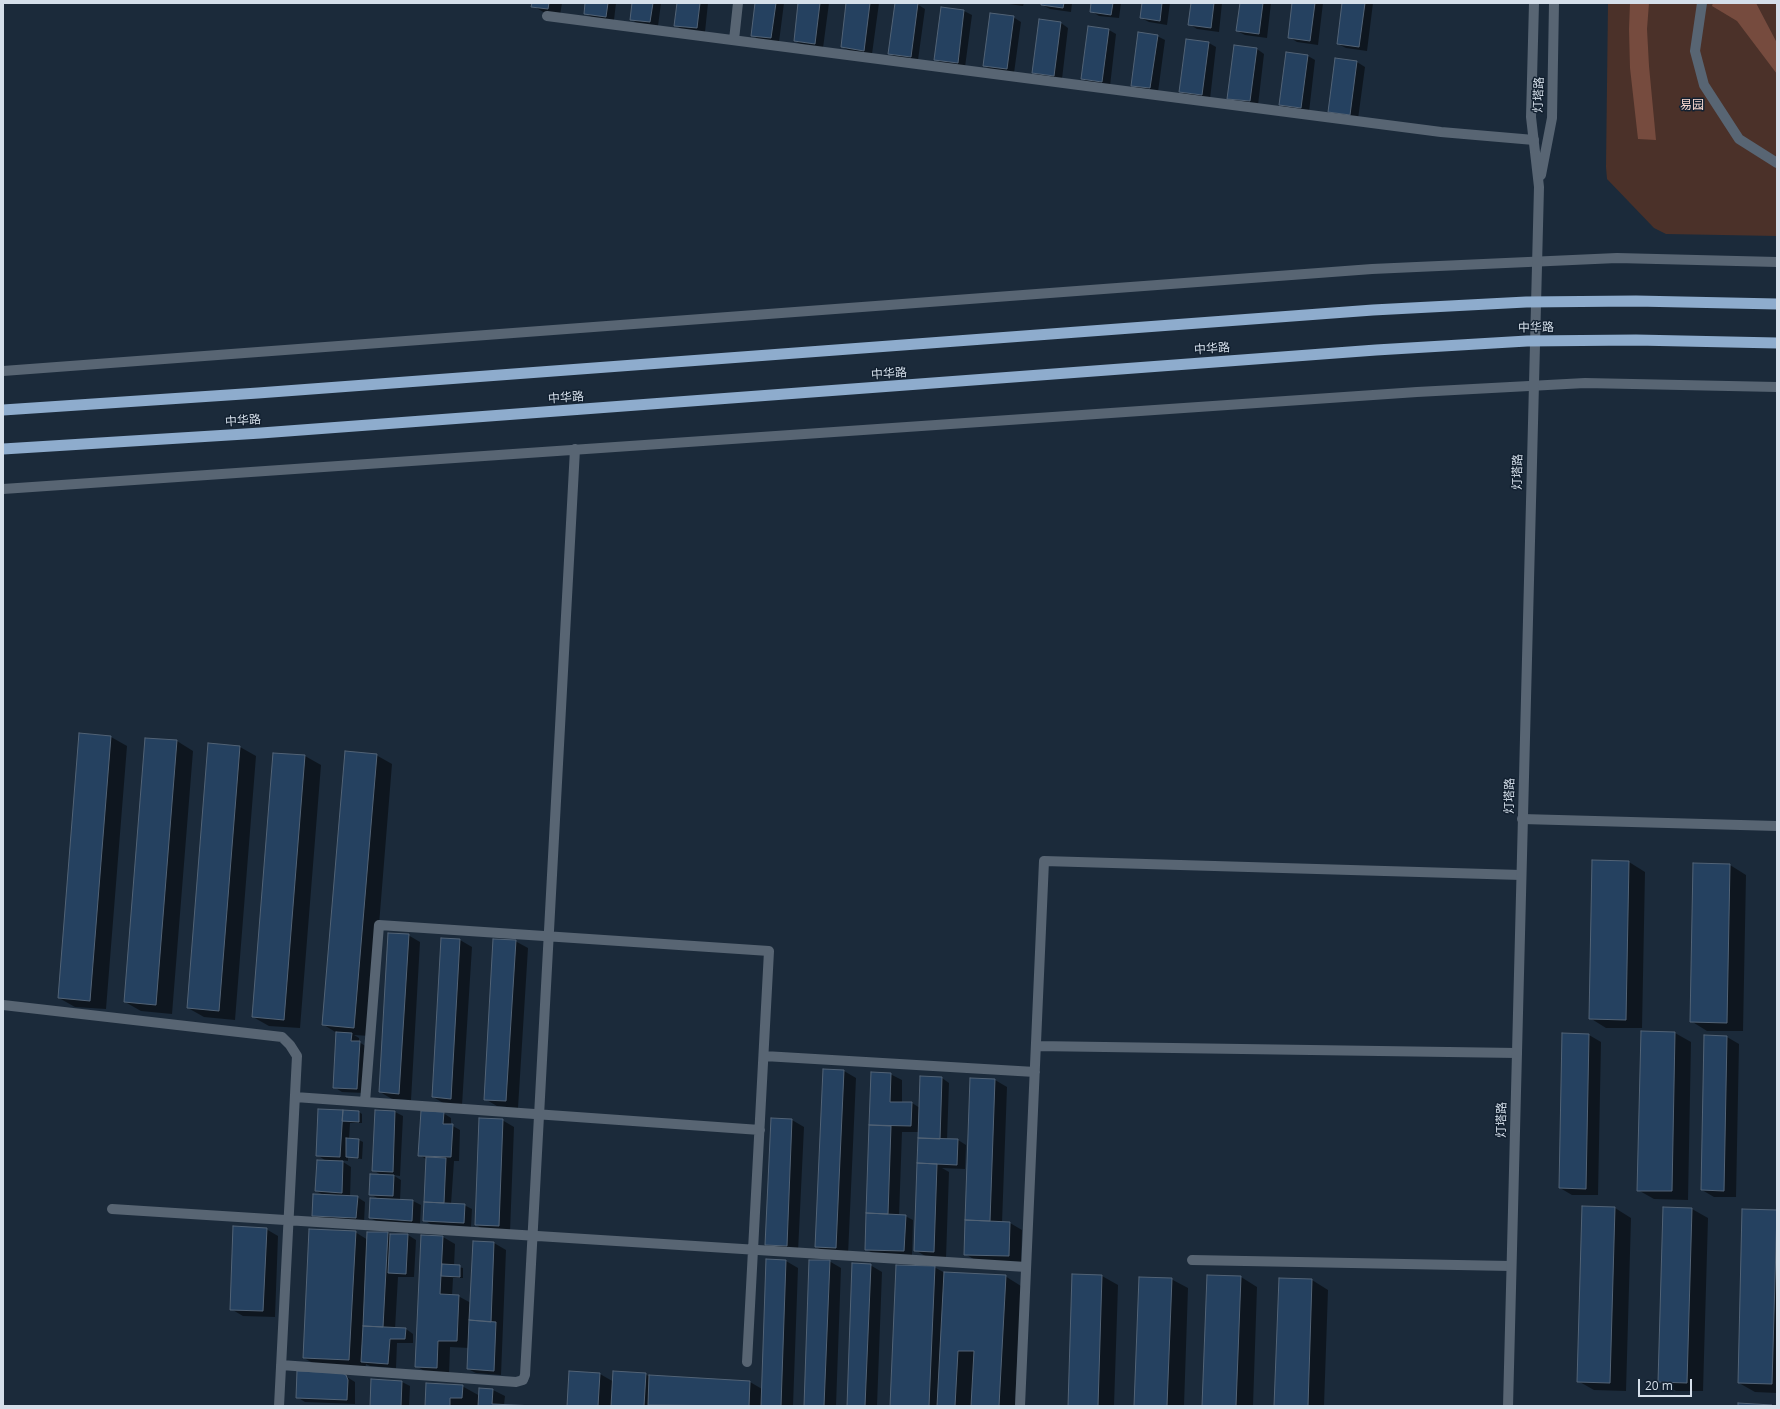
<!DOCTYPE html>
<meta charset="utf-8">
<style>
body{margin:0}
#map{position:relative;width:1780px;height:1409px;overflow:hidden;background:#1b2a3a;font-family:"Open Sans",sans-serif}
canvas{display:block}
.frame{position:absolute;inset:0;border:4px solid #d5dfea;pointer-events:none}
.scale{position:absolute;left:1638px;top:1379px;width:54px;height:18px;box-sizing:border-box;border:2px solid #d5dfea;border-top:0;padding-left:5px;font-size:12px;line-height:14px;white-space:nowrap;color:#d5dfea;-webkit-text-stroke:3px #122030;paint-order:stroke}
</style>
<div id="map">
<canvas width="1780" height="1409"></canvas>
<div class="frame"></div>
<div class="scale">20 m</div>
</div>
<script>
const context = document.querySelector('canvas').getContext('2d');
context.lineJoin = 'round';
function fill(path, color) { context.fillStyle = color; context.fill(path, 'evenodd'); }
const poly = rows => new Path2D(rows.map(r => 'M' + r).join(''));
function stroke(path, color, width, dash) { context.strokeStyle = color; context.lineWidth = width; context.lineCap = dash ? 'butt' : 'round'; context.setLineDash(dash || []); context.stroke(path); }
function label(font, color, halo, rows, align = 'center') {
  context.font = font + ' "Open Sans","Noto Sans SC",sans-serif'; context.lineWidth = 3; context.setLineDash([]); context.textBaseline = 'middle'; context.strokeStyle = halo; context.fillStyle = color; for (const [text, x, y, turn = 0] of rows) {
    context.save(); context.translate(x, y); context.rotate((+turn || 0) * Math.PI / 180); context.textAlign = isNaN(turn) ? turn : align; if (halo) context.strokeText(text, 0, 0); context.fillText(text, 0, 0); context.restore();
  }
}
const green = poly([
 [1608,3,1777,3,1777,236,1666,234,1654,228,1607,179,1606,167]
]);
const water = poly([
 [1630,3,1649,3,1647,29,1649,66,1656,140,1638,139,1630,68,1629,29],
 [1713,3,1756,3,1777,43,1777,74,1737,21,1712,6]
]);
const shadow = poly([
 [533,3,562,3,560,15,545,13,533,6],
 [586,3,616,3,614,20,593,18,585,13],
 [633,3,661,3,658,26,638,24,631,19],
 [678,3,708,3,705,32,683,30,675,25],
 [756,3,784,3,779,42,760,40,752,35],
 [799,3,829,3,823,48,802,45,795,41],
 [847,3,879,3,872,54,850,51,842,47],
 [896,3,917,4,925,9,918,60,897,58,889,53],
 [1002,3,1024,3,1023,6],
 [1042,3,1072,3,1071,12,1050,9,1042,5],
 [1092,3,1121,3,1119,18,1099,16,1091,11],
 [1143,3,1170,3,1167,25,1149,22,1141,18],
 [1192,3,1222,3,1219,32,1197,29,1189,24],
 [1241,3,1271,3,1267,38,1245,35,1237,31],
 [1293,3,1323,3,1318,45,1297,42,1289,37],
 [1343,3,1373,3,1367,51,1346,48,1338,44],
 [942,8,964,11,972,15,965,67,943,64,935,59],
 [1013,17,1021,22,1014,73,992,70,985,66],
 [1061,23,1068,28,1062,79,1041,77,1033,72],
 [1109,30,1116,34,1110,86,1090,83,1082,79],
 [1157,36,1165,40,1158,92,1140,90,1132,85],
 [1209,43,1216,47,1210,99,1188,96,1180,92],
 [1257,49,1264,54,1258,105,1236,103,1228,98],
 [1308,56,1315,60,1309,112,1288,109,1280,105],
 [1336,59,1357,62,1365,67,1358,119,1337,116,1329,111],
 [80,735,111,737,127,746,106,1009,75,1007,59,998],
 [177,741,193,751,172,1014,141,1011,125,1002],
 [209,745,240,747,256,756,235,1020,204,1017,188,1008],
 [274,754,305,756,321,765,300,1028,269,1026,253,1017],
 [376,755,392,764,370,1036,354,1035,359,1038,359,1042,367,1047,365,1093,342,1092,334,1087,337,1033,324,1025],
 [1629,862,1645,872,1642,1028,1606,1028,1590,1018],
 [1730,865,1746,875,1743,1031,1707,1031,1691,1021],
 [408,935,420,942,411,1100,392,1099,380,1092],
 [442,939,460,940,472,947,462,1105,445,1104,433,1097],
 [515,941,528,948,518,1108,497,1106,485,1099],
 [1675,1033,1691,1042,1688,1200,1654,1199,1638,1190],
 [1589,1035,1601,1042,1598,1195,1572,1195,1560,1188],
 [1705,1036,1727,1037,1739,1044,1736,1197,1714,1197,1702,1190],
 [823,1070,844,1071,856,1078,848,1255,828,1254,816,1247],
 [872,1073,890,1074,902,1080,902,1103,912,1103,920,1108,942,1078,949,1083,947,1140,958,1140,966,1145,965,1169,942,1168,949,1172,946,1258,927,1257,915,1250,919,1132,902,1132,899,1216,905,1216,913,1220,912,1255,874,1254,866,1249],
 [971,1079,995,1080,1007,1087,1002,1223,1010,1223,1022,1230,1021,1263,977,1261,965,1254],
 [319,1110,359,1112,362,1114,362,1123,350,1123,349,1139,359,1140,363,1142,362,1159,348,1157,348,1161,340,1160,351,1167,350,1197,357,1197,365,1202,364,1222,321,1220,313,1216,325,1196,316,1191,328,1162,317,1155],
 [376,1111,395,1112,403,1116,400,1176,393,1175,401,1180,400,1200,413,1201,421,1205,420,1224,378,1222,370,1218,379,1199,370,1194,381,1175,373,1170],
 [443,1113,451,1118,451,1125,460,1130,459,1161,454,1161,451,1204,464,1205,472,1209,471,1227,432,1225,424,1220,427,1160,420,1155],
 [502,1120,514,1127,510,1232,488,1232,476,1225],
 [792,1120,804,1127,798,1252,778,1252,766,1245],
 [1615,1208,1631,1218,1626,1391,1594,1390,1578,1381],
 [1664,1208,1692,1209,1708,1218,1703,1391,1676,1391,1660,1381],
 [1777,1211,1777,1393,1755,1392,1739,1383],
 [266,1229,278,1236,275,1317,243,1316,231,1309],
 [355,1232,368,1240,388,1233,391,1236,408,1235,416,1240,414,1277,398,1277,395,1329,406,1329,413,1334,413,1343,397,1343,396,1368,370,1366,366,1364,365,1369,320,1367,304,1358],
 [443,1237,455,1244,454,1266,463,1268,463,1278,453,1278,452,1296,458,1296,471,1303,474,1242,494,1243,506,1250,501,1375,476,1373,468,1369,469,1348,450,1347,449,1374,428,1373,416,1366],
 [786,1261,798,1268,793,1406,568,1406,570,1372,600,1374,614,1382,645,1374,650,1377,750,1382,762,1389],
 [829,1261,841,1268,836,1406,805,1406],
 [870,1265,882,1272,877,1406,848,1406],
 [934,1267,945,1273,1005,1276,1021,1286,1015,1406,891,1406],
 [1073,1275,1102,1276,1118,1285,1114,1406,1069,1406],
 [1241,1277,1257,1287,1253,1406,1203,1406],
 [1171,1279,1188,1288,1184,1406,1135,1406],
 [1312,1280,1328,1290,1324,1406,1275,1406],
 [342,1374,355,1382,355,1404,305,1402,297,1397],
 [372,1380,402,1382,410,1386,409,1406,371,1406],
 [462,1386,480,1396,493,1390,505,1396,504,1405,516,1406,426,1406]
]);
const building = poly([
 [532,3,549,3,548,9,531,7,532,3],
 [585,3,608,3,606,17,584,14,585,3],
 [632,3,653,3,650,22,630,20,632,3],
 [677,3,700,3,697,28,674,26,677,3],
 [755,3,776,3,771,38,751,36,755,3],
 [798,3,820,3,815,44,794,41,798,3],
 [846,3,870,3,864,51,841,47,846,3],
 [895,3,918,3,911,57,888,54,895,3],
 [1041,3,1064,3,1063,8,1041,5,1041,3],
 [1091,3,1113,3,1111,15,1090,12,1091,3],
 [1142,3,1162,3,1160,21,1140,18,1142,3],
 [1191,3,1214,3,1211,28,1188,25,1191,3],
 [1240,3,1263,3,1259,34,1236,31,1240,3],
 [1292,3,1315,3,1310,41,1288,38,1292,3],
 [1342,3,1365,3,1359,47,1337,44,1342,3],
 [941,7,964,10,958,63,934,60,941,7],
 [990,13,1014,16,1007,69,983,66,990,13],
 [1039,19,1061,22,1054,76,1032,73,1039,19],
 [1088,26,1109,29,1102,82,1081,79,1088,26],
 [1138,32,1158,35,1150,88,1131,86,1138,32],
 [1186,39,1209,42,1202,95,1179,92,1186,39],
 [1234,45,1257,48,1250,101,1227,99,1234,45],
 [1286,52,1308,55,1301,108,1279,105,1286,52],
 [1335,58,1357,61,1350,115,1328,112,1335,58],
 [79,733,111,736,90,1001,58,998,79,733],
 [145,738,177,740,156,1005,124,1002,145,738],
 [208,743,240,746,219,1011,187,1008,208,743],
 [345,751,377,754,354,1028,322,1025,345,751],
 [273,753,305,755,284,1020,252,1017,273,753],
 [1592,860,1629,861,1626,1020,1589,1019,1592,860],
 [1693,863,1730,864,1727,1023,1690,1022,1693,863],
 [388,933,409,934,399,1094,379,1092,388,933],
 [441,938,460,939,451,1099,432,1097,441,938],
 [493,939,516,940,506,1101,484,1100,493,939],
 [1641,1031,1675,1032,1672,1191,1637,1191,1641,1031],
 [336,1032,352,1033,351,1041,360,1041,357,1089,333,1088,336,1032],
 [1562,1033,1589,1034,1586,1189,1559,1188,1562,1033],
 [1704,1035,1727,1036,1724,1191,1701,1190,1704,1035],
 [823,1069,844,1070,836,1248,815,1247,823,1069],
 [871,1072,891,1073,890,1102,912,1102,911,1126,869,1125,871,1072],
 [920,1076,942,1077,940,1139,918,1138,920,1076],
 [970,1078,995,1079,990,1221,965,1220,970,1078],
 [318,1109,343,1110,340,1157,316,1156,318,1109],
 [343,1110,359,1111,359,1122,342,1121,343,1110],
 [375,1110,395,1111,393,1172,372,1171,375,1110],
 [421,1111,444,1112,443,1124,453,1124,451,1157,418,1156,421,1111],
 [479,1118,503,1119,499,1226,475,1225,479,1118],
 [771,1118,792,1119,787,1246,765,1245,771,1118],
 [869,1125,891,1126,888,1214,866,1213,869,1125],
 [346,1138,359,1139,358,1158,346,1157,346,1138],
 [918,1138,958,1139,957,1165,917,1163,918,1138],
 [426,1157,446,1158,444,1203,424,1202,426,1157],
 [317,1160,343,1161,342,1193,315,1191,317,1160],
 [917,1163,937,1164,934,1252,914,1251,917,1163],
 [370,1174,394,1175,393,1196,369,1195,370,1174],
 [313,1194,358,1196,356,1218,312,1216,313,1194],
 [370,1198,413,1200,412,1221,369,1218,370,1198],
 [424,1202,465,1204,464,1223,423,1221,424,1202],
 [1582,1206,1615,1207,1610,1383,1577,1382,1582,1206],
 [1663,1207,1692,1208,1687,1383,1658,1382,1663,1207],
 [1742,1209,1777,1210,1772,1384,1738,1383,1742,1209],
 [866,1213,906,1215,904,1251,865,1250,866,1213],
 [965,1220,1010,1222,1009,1256,964,1255,965,1220],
 [233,1226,267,1228,263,1311,230,1310,233,1226],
 [309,1229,356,1231,349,1360,303,1358,309,1229],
 [367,1232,388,1232,383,1327,363,1326,367,1232],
 [390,1234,408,1234,406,1274,388,1273,390,1234],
 [421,1235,443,1236,440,1294,459,1295,457,1341,438,1341,437,1368,415,1367,421,1235],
 [473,1241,494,1242,491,1322,469,1320,473,1241],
 [766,1259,786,1260,781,1406,761,1406,766,1259],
 [809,1260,830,1260,824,1406,804,1406,809,1260],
 [852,1263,871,1264,865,1406,847,1406,852,1263],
 [442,1264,460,1265,460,1277,441,1276,442,1264],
 [896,1265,935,1266,929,1406,890,1406,896,1265],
 [944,1272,1006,1275,999,1406,971,1406,974,1351,958,1351,955,1406,937,1406,944,1272],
 [1072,1274,1102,1275,1098,1406,1068,1406,1072,1274],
 [1207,1275,1241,1276,1236,1406,1202,1406,1207,1275],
 [1139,1277,1172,1278,1167,1406,1134,1406,1139,1277],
 [1279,1278,1312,1279,1308,1406,1274,1406,1279,1278],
 [469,1320,496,1322,494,1371,467,1369,469,1320],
 [363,1326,406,1328,405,1339,390,1339,388,1364,361,1362,363,1326],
 [297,1371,342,1373,346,1375,348,1380,347,1400,296,1398,297,1371],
 [569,1371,600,1373,598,1406,567,1406,569,1371],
 [613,1371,646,1373,644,1406,611,1406,613,1371],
 [649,1375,750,1381,749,1406,648,1405,649,1375],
 [371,1379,402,1381,401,1406,370,1406,371,1379],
 [426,1383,463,1385,462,1398,450,1398,450,1406,425,1406,426,1383],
 [479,1388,493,1389,492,1404,536,1406,478,1406,479,1388],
 [1738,1403,1772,1405,1772,1406,1738,1406,1738,1403]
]);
const pedestrian = poly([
 [1702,3,1695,51,1704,85,1739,139,1777,163]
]);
const minor = poly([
 [547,16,1441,132,1534,140],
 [734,40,738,3],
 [3,371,1372,269,1617,258,1777,262],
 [3,489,1417,392,1585,383,1777,387],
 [1522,819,1777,826],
 [3,1005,282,1037,290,1045,297,1056,279,1406],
 [1036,1046,1517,1053],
 [764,1056,1035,1072],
 [295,1097,760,1130],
 [365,1102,379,925,769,951,747,1362],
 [112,1209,1026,1267],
 [1192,1260,1511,1266],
 [281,1365,516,1382,523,1380,525,1375,575,449],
 [1020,1406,1044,861,1521,875]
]);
const tertiary = poly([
 [1541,175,1552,118,1554,3],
 [1508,1406,1539,187,1531,117,1534,3]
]);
const trunk = poly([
 [3,410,258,393,1373,310,1526,302,1636,301,1777,304],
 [3,449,261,433,1376,350,1527,341,1636,340,1777,343]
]);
const streetNames = [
 ["灯塔路",1539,95,-88],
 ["中华路",1536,328,-1],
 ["中华路",1212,349,-4],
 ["中华路",889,374,-4],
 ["中华路",566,398,-4],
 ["中华路",243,421,-4],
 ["灯塔路",1518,472,-89],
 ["灯塔路",1510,796,-89],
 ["灯塔路",1502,1120,-89]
];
const parkNames = [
 ["易园",1692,106]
];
fill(green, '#4b3129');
fill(water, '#764b3e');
fill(shadow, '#0007');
fill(building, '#254160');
stroke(building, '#526376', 1);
stroke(pedestrian, '#586573', 10);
stroke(minor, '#586573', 10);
stroke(tertiary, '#586573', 10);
stroke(trunk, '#8eaccd', 11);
label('12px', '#d5dfea', '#122030', streetNames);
label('12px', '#fadad1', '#122030', parkNames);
</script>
